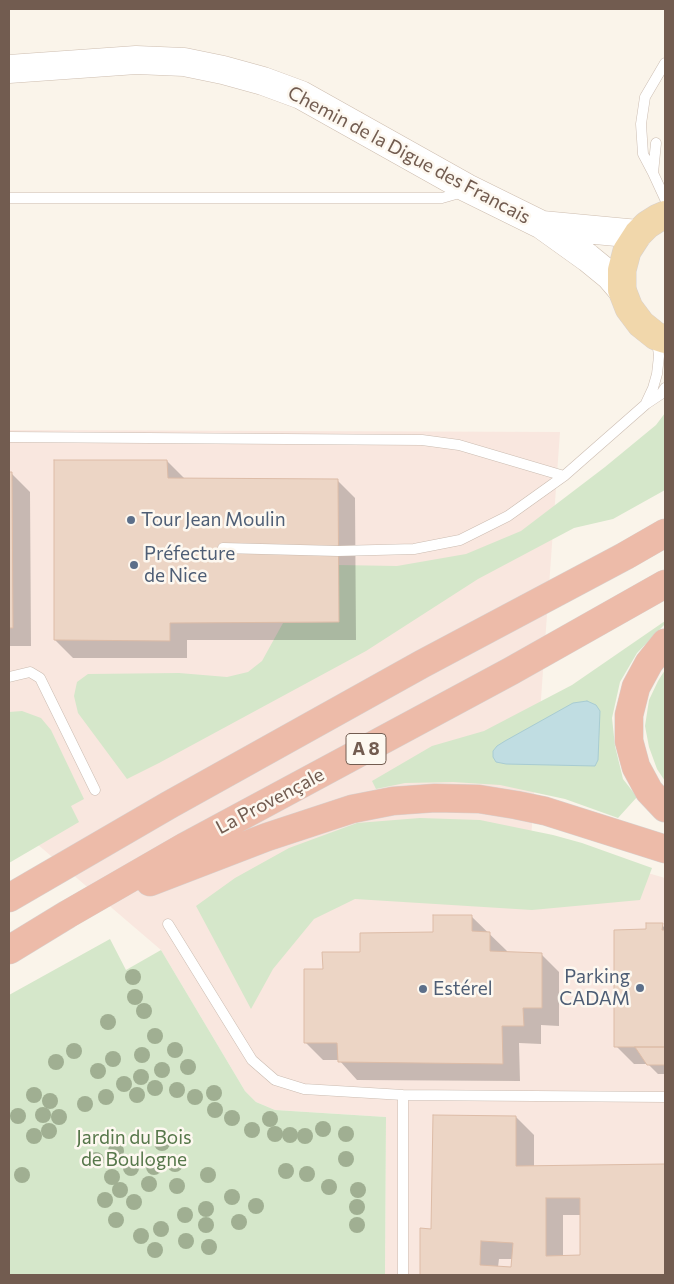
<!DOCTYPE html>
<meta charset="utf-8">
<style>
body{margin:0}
#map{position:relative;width:674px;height:1284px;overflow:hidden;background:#faf4ea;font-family:Commissioner,sans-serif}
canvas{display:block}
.frame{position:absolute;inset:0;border:10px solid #725c50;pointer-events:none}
</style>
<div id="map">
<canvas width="674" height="1284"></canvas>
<div class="frame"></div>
</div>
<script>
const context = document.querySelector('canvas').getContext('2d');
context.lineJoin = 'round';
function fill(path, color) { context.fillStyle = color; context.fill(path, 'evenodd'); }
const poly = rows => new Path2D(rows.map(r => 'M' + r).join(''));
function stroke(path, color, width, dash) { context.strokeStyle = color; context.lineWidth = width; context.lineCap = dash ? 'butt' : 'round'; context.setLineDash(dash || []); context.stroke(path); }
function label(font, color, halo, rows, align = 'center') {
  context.font = font + ' Commissioner,sans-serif'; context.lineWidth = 5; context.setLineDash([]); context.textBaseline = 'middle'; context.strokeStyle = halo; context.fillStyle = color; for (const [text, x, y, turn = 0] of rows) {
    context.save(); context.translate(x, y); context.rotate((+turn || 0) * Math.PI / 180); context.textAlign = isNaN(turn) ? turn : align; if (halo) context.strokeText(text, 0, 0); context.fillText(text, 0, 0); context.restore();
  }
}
const commercial = poly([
 [9,430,560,432,531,839,665,878,665,1275,385,1275,386,1117,275,1110,256,1102,245,1091,161,950,9,820]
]);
const green = poly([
 [665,413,665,490,613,519,574,528,478,579,366,651,159,763,127,779,78,713,74,696,77,682,88,674,179,673,227,677,248,672,262,661,283,623,339,622,338,565,397,566,466,554,521,531,605,467,656,425],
 [665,621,665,624,637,653,620,682,612,718,615,746,623,779,637,797,618,818,565,799,500,785,453,782,405,783,376,789,372,781,432,746,484,731,572,685],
 [665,670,665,781,657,769,649,747,645,726,649,700,658,681],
 [22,711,41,718,51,730,84,799,71,806,79,822,9,863,9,712],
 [420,818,480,820,553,835,582,843,652,868,640,900,532,910,355,899,314,919,273,969,251,1009,196,906,235,878,289,848,357,823],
 [110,939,126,970,161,950,245,1091,256,1102,275,1110,386,1117,385,1275,9,1275,9,995]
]);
const water = poly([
 [587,701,596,705,600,711,598,760,595,766,506,764,496,762,493,757,493,751,497,746,505,741,573,703,587,701]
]);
const shadow = poly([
 [167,461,185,479,337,480,355,498,356,640,187,640,187,658,73,658,55,640],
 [9,474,12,474,30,492,31,646,9,646],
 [471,916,507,951,507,953,541,954,559,972,559,1026,541,1025,541,1044,519,1043,520,1081,357,1080,339,1060,323,1060,305,1042,324,970,361,953,434,933],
 [662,925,665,928,665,1074,658,1074,648,1064,634,1064,616,1046,647,931],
 [516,1117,534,1135,534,1167,665,1165,665,1275,421,1275,422,1230,433,1230],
 [563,1215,581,1215,581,1257,563,1257],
 [499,1259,513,1259,513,1268,498,1267]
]);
const building = poly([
 [54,460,167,460,168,478,338,479,339,622,170,623,170,641,54,640,54,460],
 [9,472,12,472,13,628,9,628,9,472],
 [433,915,472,915,472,931,490,932,490,951,542,953,542,1008,523,1008,524,1026,502,1026,503,1064,338,1062,337,1043,304,1043,304,969,323,969,322,952,360,952,360,933,433,932,433,915],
 [646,923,663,923,662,930,665,930,665,1047,614,1047,614,930,646,929,646,923],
 [635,1047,665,1047,665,1065,647,1065,635,1047],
 [433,1115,516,1116,516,1166,665,1164,665,1275,420,1275,420,1228,431,1229,433,1115],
 [546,1198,580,1198,580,1255,546,1256,546,1198],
 [481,1241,513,1243,511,1267,480,1265,481,1241]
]);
const lane = poly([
 [656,143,653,173,665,199],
 [653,173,643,154,641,124,645,97,665,63],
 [9,198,442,198,456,194,464,190],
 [646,403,653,388,657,374,659,356,657,340],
 [9,437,422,440,459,445,564,476,646,404,661,394,665,388],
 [223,548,338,551,414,549,460,540,508,516,564,476],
 [9,677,30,672,40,678,95,790],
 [168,924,252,1060,275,1080,304,1089,403,1095,665,1097],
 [403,1275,403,1095]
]);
const secondary = poly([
 [9,69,136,60,184,62,223,70,263,81,301,95,467,188,542,225,588,258,610,276,622,290],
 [542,225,638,234]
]);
const primary = poly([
 [665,215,658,218,647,225,638,234,627,251,622,270,622,290,629,308,641,324,656,336,665,339]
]);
const highway = poly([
 [665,643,649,663,636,687,629,715,629,741,636,767,649,791,665,808],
 [150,882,267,837,352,809,393,801,435,798,479,799,516,805,545,811,665,849],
 [9,898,169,805,422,664,625,556,665,533],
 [9,950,68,914,186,846,511,671,665,584]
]);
const trees = [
 [133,977],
 [135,997],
 [144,1011],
 [108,1022],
 [155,1036],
 [175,1050],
 [74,1051],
 [142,1055],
 [113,1059],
 [56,1062],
 [188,1067],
 [162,1070],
 [98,1071],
 [141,1077],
 [124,1084],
 [155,1088],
 [177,1090],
 [214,1093],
 [34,1095],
 [137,1095],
 [106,1097],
 [195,1097],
 [50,1101],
 [85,1104],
 [215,1110],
 [43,1115],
 [18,1116],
 [59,1117],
 [232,1118],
 [270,1119],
 [323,1129],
 [252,1130],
 [49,1131],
 [275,1134],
 [346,1134],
 [290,1135],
 [34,1136],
 [305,1136],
 [162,1143],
 [116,1151],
 [346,1159],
 [96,1160],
 [175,1164],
 [154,1167],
 [131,1168],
 [286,1171],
 [307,1174],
 [22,1175],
 [208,1175],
 [112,1177],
 [149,1184],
 [177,1186],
 [329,1187],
 [120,1190],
 [358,1190],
 [232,1197],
 [105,1200],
 [134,1202],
 [256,1206],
 [357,1207],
 [206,1209],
 [185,1215],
 [116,1220],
 [239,1222],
 [206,1225],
 [357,1225],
 [161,1229],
 [141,1236],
 [186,1241],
 [209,1247],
 [155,1250]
];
const markers = [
 [131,520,5,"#5c6f8a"],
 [134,565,5,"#5c6f8a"],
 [640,988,5,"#5c6f8a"],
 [423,989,5,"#5c6f8a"]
];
const shields = [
 [366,749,40]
];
const shieldNames = [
 ["A 8",366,749]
];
const streetNames = [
 ["Chemin de la Digue des Francais",409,155,28],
 ["La Provençale",270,801,-28]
];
const serviceNames = [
 ["Tour Jean Moulin",141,520],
 ["Préfecture",144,554],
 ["de Nice",144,576],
 ["Parking",630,977,"right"],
 ["CADAM",630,999,"right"],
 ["Estérel",433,989]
];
const parkNames = [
 ["Jardin du Bois",134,1138],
 ["de Boulogne",134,1160]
];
fill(commercial, '#f9e7df');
fill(green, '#d5e7ca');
fill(water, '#c0dde2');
stroke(water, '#a8ccd2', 1);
fill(shadow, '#0003');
fill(building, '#ecd5c5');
stroke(building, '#ddbca7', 1);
stroke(lane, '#cbbcb1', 11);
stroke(secondary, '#cdbdaf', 29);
stroke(primary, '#d8d1ce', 29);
stroke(highway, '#d8d1ce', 29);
stroke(lane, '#fff', 10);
stroke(secondary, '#fff', 28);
stroke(primary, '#f1d7ab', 28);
stroke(highway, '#edbba9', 28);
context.fillStyle = '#a0af92';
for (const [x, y] of trees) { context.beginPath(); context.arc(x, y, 8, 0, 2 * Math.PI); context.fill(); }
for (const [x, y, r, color] of markers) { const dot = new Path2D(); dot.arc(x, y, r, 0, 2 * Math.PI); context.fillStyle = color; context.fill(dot); stroke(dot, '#fdf8f0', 2); }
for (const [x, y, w] of shields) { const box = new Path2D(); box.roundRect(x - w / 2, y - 15.5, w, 31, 4); context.fillStyle = '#fdf8f0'; context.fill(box); stroke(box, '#725c50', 1); }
label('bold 18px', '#725c50', null, shieldNames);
label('19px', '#725c50', '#fdf8f0', streetNames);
label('19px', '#4e5e75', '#fdf8f0', serviceNames, 'left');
label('19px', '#56774a', '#fdf8f0', parkNames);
</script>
